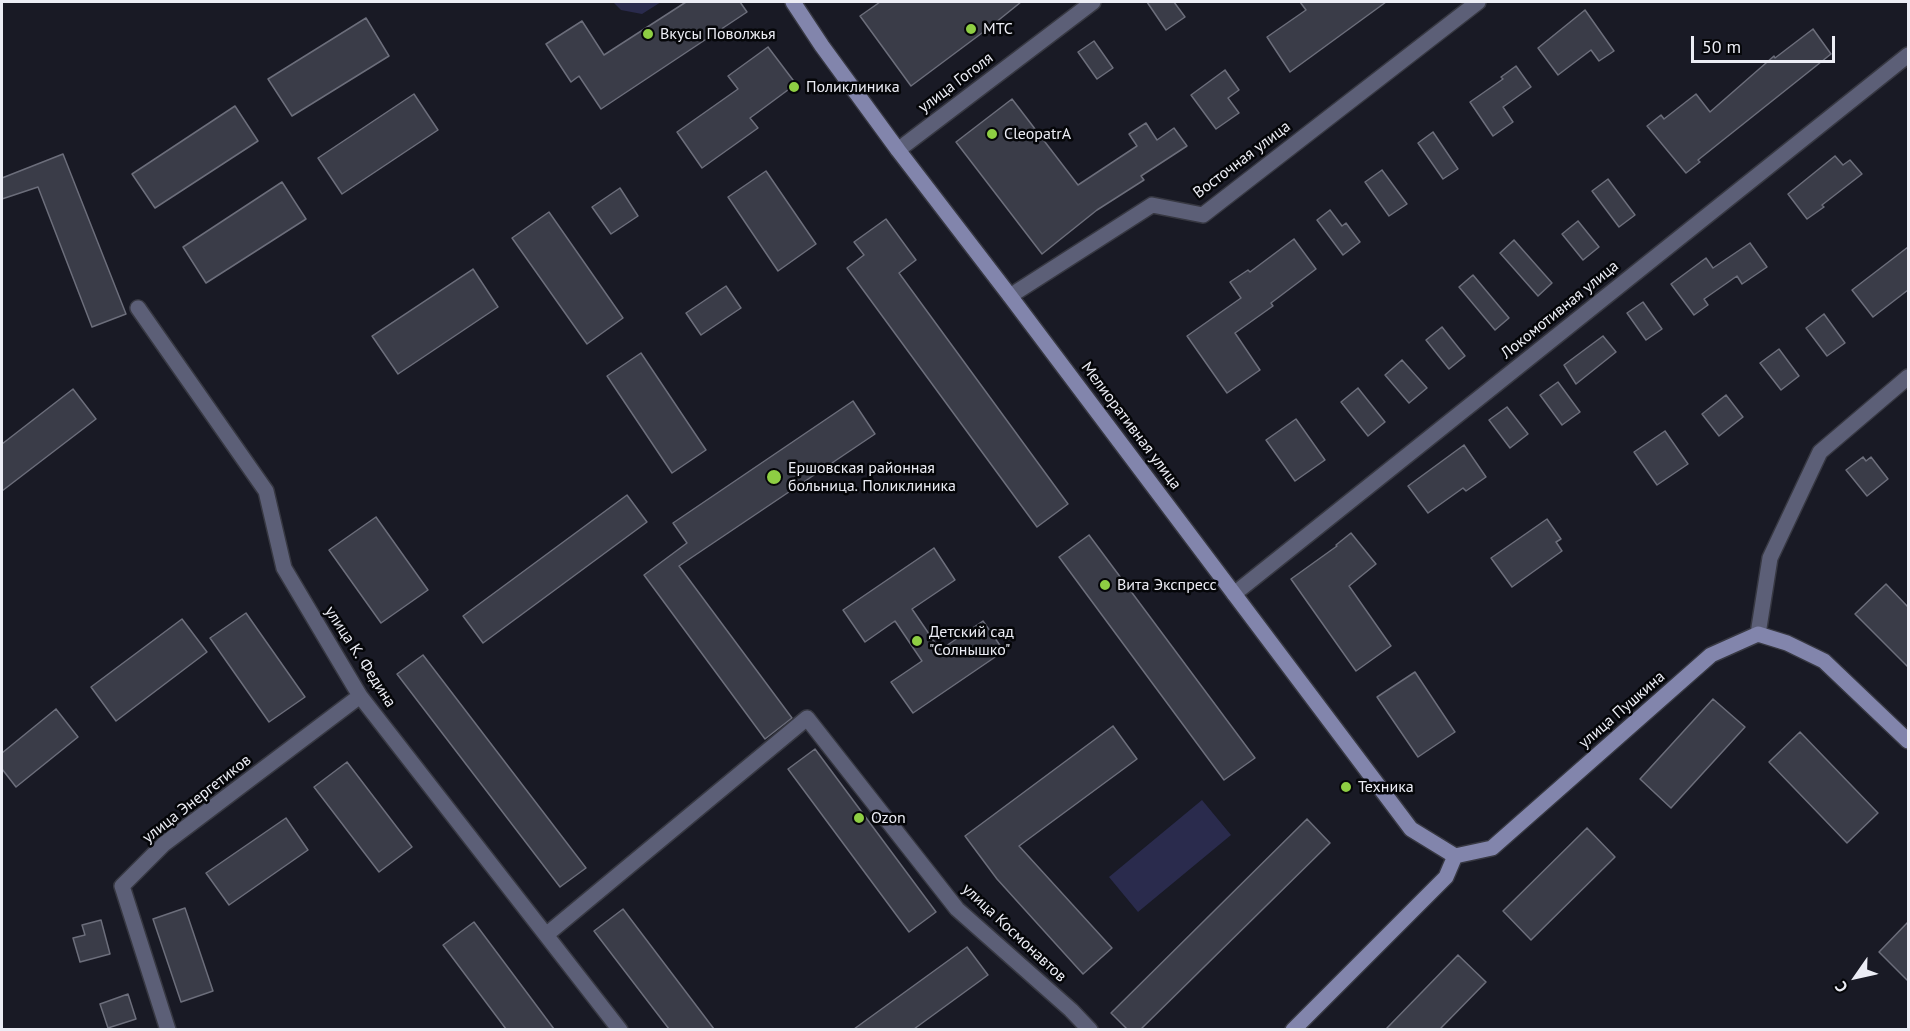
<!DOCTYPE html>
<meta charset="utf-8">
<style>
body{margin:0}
#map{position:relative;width:1910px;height:1031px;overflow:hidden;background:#191a25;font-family:"PT Sans",sans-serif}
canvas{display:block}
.frame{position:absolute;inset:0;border:3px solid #ecedf5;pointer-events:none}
.north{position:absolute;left:1826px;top:947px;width:60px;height:60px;-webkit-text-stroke:4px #050609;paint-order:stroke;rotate:236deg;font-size:16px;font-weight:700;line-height:24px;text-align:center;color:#ecedf5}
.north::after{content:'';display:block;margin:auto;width:21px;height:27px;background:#ecedf5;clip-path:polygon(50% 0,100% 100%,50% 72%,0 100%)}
.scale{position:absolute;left:1691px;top:36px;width:144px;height:27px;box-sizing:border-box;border:3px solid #ecedf5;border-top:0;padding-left:8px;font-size:18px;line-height:21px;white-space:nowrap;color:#ecedf5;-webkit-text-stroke:4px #050609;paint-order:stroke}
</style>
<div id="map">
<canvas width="1910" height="1031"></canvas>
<div class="frame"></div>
<div class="north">С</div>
<div class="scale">50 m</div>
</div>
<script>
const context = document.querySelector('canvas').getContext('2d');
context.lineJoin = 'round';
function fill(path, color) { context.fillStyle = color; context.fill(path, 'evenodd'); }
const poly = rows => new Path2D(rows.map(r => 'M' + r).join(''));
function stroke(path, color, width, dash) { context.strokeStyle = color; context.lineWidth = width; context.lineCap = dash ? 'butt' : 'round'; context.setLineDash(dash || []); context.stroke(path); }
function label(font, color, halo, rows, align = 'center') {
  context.font = font + ' "PT Sans",sans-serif'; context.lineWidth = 5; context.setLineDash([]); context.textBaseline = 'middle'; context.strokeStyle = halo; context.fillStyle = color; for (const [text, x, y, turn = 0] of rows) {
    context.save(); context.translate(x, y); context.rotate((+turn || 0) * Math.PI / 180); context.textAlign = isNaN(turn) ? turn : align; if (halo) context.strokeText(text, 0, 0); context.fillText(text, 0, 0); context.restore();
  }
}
const green = poly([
 [613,2,661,2,642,14,621,10],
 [1202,800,1231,835,1138,912,1109,877]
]);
const building = poly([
 [686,2,740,2,747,12,601,109,579,76,571,82,546,44,582,21,604,55,686,2],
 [880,2,1021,2,990,27,911,86,860,16,880,2],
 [1147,2,1174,2,1185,17,1166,30,1147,2],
 [1300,2,1386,2,1290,72,1267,37,1306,10,1300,2],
 [1585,10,1614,51,1599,61,1591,50,1558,75,1538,48,1585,10],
 [366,18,389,56,292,116,268,79,366,18],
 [1813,29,1831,54,1698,160,1700,162,1686,173,1647,126,1661,115,1664,119,1696,94,1710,112,1774,56,1775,58,1813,29],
 [1094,41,1113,68,1097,79,1078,52,1094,41],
 [768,47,796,84,750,118,758,128,702,168,677,132,738,89,728,76,768,47],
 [1516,66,1531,87,1503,107,1513,122,1493,136,1470,102,1503,79,1501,77,1516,66],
 [1225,70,1239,90,1228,98,1239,113,1216,129,1191,95,1225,70],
 [414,94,438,130,342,194,318,158,414,94],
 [1012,99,1078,185,1137,146,1129,134,1146,123,1157,140,1174,128,1187,146,1141,176,1144,180,1097,210,1042,254,956,142,1012,99],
 [235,106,258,141,155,208,132,174,235,106],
 [1433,132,1458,169,1443,179,1418,143,1433,132],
 [63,154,126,314,92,327,38,187,2,199,2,178,63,154],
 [1835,156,1843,165,1850,160,1862,174,1822,205,1824,207,1807,219,1788,194,1835,156],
 [1382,170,1407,204,1389,216,1365,182,1382,170],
 [766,171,816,244,778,271,728,197,766,171],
 [1608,179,1635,215,1619,227,1592,191,1608,179],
 [282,182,306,219,206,283,183,247,282,182],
 [620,188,638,216,611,234,592,207,620,188],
 [1330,210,1342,226,1346,223,1360,242,1343,255,1317,220,1330,210],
 [549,212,623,318,587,344,512,238,549,212],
 [886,219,916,260,899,273,1068,504,1037,527,847,268,864,255,854,242,886,219],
 [1578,221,1599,247,1583,260,1562,234,1578,221],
 [1294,239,1316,269,1271,303,1273,306,1235,333,1260,370,1227,393,1187,336,1241,298,1230,282,1248,270,1250,272,1294,239],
 [1514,240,1552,283,1538,296,1500,253,1514,240],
 [1750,243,1767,267,1742,284,1737,276,1704,299,1708,305,1694,315,1671,284,1706,258,1713,268,1750,243],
 [1908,247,1908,290,1873,317,1852,290,1908,247],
 [473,269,498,307,398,374,372,336,473,269],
 [1473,275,1509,318,1495,330,1459,287,1473,275],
 [726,286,741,308,701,335,686,313,726,286],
 [1643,302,1662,329,1646,340,1627,313,1643,302],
 [1824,314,1845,343,1827,356,1806,328,1824,314],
 [1442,327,1465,356,1449,369,1426,340,1442,327],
 [1603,336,1616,352,1576,384,1564,365,1603,336],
 [1779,349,1799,376,1781,390,1760,363,1779,349],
 [641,353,706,450,672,473,607,376,641,353],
 [1402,360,1427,388,1409,403,1385,375,1402,360],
 [1558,382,1580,412,1562,425,1540,395,1558,382],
 [1358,388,1385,422,1368,436,1341,402,1358,388],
 [73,389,96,419,2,491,2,444,73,389],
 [1726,395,1743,417,1719,436,1702,414,1726,395],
 [853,401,875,434,679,566,792,718,765,739,644,575,687,543,673,523,853,401],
 [1507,407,1528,434,1510,448,1489,420,1507,407],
 [1296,419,1325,460,1295,481,1266,440,1296,419],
 [1665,431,1688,464,1657,485,1634,452,1665,431],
 [1464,445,1486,477,1466,491,1463,488,1428,513,1408,486,1464,445],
 [1863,457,1866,461,1871,457,1888,479,1867,496,1846,470,1863,457],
 [627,495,647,522,483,643,463,616,627,495],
 [376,517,428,590,381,623,329,550,376,517],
 [1547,519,1561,539,1556,542,1562,551,1512,587,1491,558,1547,519],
 [1351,533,1376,564,1349,586,1391,646,1356,671,1291,579,1337,546,1336,545,1351,533],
 [1089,535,1255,758,1224,780,1059,557,1089,535],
 [934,548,955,580,912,609,940,650,983,621,1004,651,913,713,891,682,922,661,895,621,865,642,843,610,934,548],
 [1886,584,1908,607,1908,667,1855,614,1886,584],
 [246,613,305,697,269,722,210,638,246,613],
 [182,619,207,652,116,721,91,687,182,619],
 [423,655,586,868,560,887,397,674,423,655],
 [1415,672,1455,732,1418,757,1377,697,1415,672],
 [1713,699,1745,727,1671,808,1640,779,1713,699],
 [56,709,78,737,16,787,2,769,2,753,56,709],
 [1113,726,1137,759,1019,846,1112,948,1083,974,997,879,965,836,1113,726],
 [1800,732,1878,813,1847,843,1769,762,1800,732],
 [815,749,936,912,909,932,788,769,815,749],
 [347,762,412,847,379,872,314,787,347,762],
 [286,818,308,850,229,905,206,873,286,818],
 [1307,819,1330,843,1141,1029,1127,1029,1111,1013,1307,819],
 [1587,828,1615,857,1531,940,1503,911,1587,828],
 [185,908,213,991,181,1002,153,919,185,908],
 [623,909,714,1029,669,1029,594,931,623,909],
 [101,920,110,954,80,962,73,938,85,935,82,925,101,920],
 [474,922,554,1029,506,1029,443,945,474,922],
 [1908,922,1908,981,1879,952,1908,922],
 [967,947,988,975,914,1029,854,1029,967,947],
 [1458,955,1486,982,1440,1029,1386,1029,1458,955],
 [128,994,136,1019,108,1028,100,1004,128,994]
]);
const street = poly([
 [898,150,1093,2],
 [1010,296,1152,205,1203,215,1478,2],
 [138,308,266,491,284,568,360,696,620,1030],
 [1234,594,1908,55],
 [1758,634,1770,558,1820,452,1908,377],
 [546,935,807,718,957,909,1071,1010,1090,1030],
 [168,1030,122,886,164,844,360,696]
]);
const secondary = poly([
 [793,2,822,46,898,150,1010,296,1411,829,1455,856],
 [1455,856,1492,848,1711,655,1758,634,1787,643,1824,661,1908,741],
 [1293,1030,1446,877,1455,856]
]);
const markers = [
 [971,29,6,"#8ece43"],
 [648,34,6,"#8ece43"],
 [794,87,6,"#8ece43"],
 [992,134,6,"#8ece43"],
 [774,477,8,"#8ece43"],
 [1105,585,6,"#8ece43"],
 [917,641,6,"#8ece43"],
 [1346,787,6,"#8ece43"],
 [859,818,6,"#8ece43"]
];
const poiNames = [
 ["МТС",983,29],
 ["Вкусы Поволжья",660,34],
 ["Поликлиника",806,87],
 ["CleopatrA",1004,134],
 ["Ершовская районная",788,468],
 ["больница. Поликлиника",788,486],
 ["Вита Экспресс",1117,585],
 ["Детский сад",929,632],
 ["\"Солнышко\"",929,650],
 ["Техника",1358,787],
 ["Ozon",871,818]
];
const streetNames = [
 ["улица Гоголя",956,83,-37],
 ["Восточная улица",1242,160,-37],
 ["Локомотивная улица",1560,310,-39],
 ["Мелиоративная улица",1131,426,53],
 ["улица К. Федина",360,657,57],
 ["улица Пушкина",1622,710,-41],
 ["улица Энергетиков",197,799,-38],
 ["улица Космонавтов",1014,933,43]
];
fill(green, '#2a2b4d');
fill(building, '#3a3c48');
stroke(building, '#6c6e7b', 1.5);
stroke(street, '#373842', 18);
stroke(secondary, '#373842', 18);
stroke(street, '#5c5f77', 15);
stroke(secondary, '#8285ac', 15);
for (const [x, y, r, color] of markers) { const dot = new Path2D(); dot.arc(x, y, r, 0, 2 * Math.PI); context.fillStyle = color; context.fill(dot); stroke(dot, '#050609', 2); }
label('16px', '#ecedf5', '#050609', poiNames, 'left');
label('16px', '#ecedf5', '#050609', streetNames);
</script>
